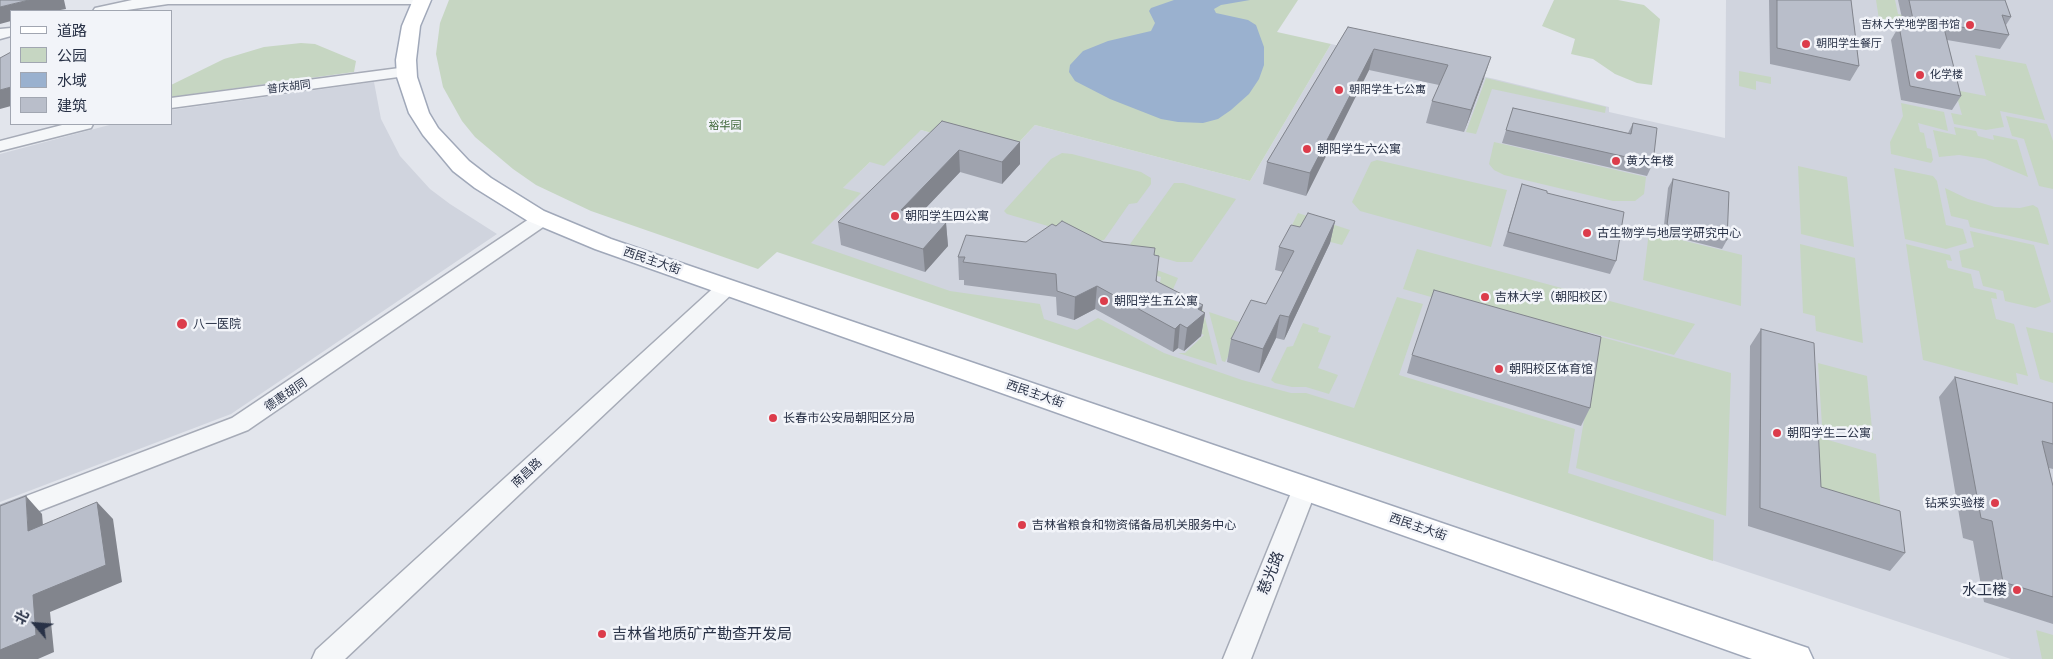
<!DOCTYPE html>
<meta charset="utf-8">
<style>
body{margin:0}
#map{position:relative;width:2053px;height:659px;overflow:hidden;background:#e2e5ec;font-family:Inter,"Noto Sans SC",sans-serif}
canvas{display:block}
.legend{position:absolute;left:10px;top:10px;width:162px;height:115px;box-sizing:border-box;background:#f2f4f9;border:1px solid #a1a6b1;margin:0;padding:6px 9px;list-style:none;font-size:15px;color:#283146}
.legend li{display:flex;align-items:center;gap:10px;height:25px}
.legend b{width:25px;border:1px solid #a1a6b1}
.north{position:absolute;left:10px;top:599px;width:50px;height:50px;-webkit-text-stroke:4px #f2f4f9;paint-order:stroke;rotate:297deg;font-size:14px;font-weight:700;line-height:20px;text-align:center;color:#283146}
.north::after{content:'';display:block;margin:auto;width:18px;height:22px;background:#283146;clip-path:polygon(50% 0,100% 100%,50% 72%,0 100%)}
</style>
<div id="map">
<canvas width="2053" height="659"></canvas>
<ul class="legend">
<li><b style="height:6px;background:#fff"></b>道路</li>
<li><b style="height:14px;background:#c6d6c2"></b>公园</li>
<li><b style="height:14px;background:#9ab1cf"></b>水域</li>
<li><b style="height:14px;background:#b9beca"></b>建筑</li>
</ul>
<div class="north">北</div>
</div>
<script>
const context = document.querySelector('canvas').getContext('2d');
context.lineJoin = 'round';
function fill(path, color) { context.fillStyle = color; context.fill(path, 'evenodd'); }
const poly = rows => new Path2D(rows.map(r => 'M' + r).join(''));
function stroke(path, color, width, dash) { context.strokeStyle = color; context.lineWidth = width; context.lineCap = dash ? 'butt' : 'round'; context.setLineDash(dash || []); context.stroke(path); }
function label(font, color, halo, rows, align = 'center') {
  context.font = font + ' Inter,"Noto Sans SC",sans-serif'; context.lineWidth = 5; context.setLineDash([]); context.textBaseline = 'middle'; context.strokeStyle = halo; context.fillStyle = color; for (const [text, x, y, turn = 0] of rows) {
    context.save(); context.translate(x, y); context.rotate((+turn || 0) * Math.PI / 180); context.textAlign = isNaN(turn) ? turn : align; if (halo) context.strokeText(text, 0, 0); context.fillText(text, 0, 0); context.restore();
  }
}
const built = poly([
 [1726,0,2053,0,2053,659,2011,659,777,251,870,162,921,130,1008,154,1035,125,1250,181,1331,44,1495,79,1609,107,1609,112,1725,138],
 [374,82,381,119,400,156,430,189,450,204,497,234,231,414,0,502,0,154,113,124,171,124,171,110]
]);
const green = poly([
 [449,0,1298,0,1277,32,1331,44,1250,181,1035,125,1008,154,921,130,884,166,870,162,843,188,861,193,811,243,950,291,1040,304,1044,319,1077,330,1098,318,1164,353,1242,380,1291,393,1306,393,1354,408,1397,297,1423,304,1399,375,1575,429,1568,473,1714,520,1713,561,777,252,758,269,591,211,536,185,513,169,475,137,462,121,443,87,436,54,440,23],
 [1554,0,1618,0,1644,5,1660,19,1652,85,1637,83,1615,74,1593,59,1571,54,1575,39,1542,26],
 [1876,0,1895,0,1898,14,1903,15,1906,30,1880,26],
 [301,43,315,44,356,61,354,72,171,97,171,85,224,59,264,47],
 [1975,55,2026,64,2045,120,2000,111,2004,127,1986,130,1954,124,1951,113,1962,115,1955,90,1986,96],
 [1739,71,1771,77,1771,84,1756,81,1756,90,1739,86],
 [1486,78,1606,107,1605,113,1492,89,1476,134,1466,132],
 [1901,103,1944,112,1948,131,1918,123,1920,132,1924,133,1927,148,1931,149,1933,160,1931,163,1891,154,1890,142,1903,116],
 [2006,116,2047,124,2053,141,2053,189,2039,186,2024,139,2012,136],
 [1954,127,1976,131,1978,136,1994,140,1993,135,2017,140,2028,177,1985,159,1959,155,1939,157,1933,130,1956,135],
 [1494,142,1646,177,1644,194,1635,201,1613,201,1504,175,1494,170,1489,164],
 [1062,153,1072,154,1141,172,1151,178,1151,184,1137,203,1129,204,1104,240,1099,241,1007,214,1004,211,1051,159],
 [1377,160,1507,190,1491,247,1360,211,1352,202,1371,162],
 [1798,166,1847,177,1854,247,1801,234],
 [1894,168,1933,176,1937,181,1946,225,1963,229,1967,243,1946,249,1905,239],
 [1174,183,1183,183,1236,199,1192,262,1177,262,1136,250,1130,244],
 [1945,188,1968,199,1995,207,2020,208,2033,205,2038,208,2049,245,1970,227,1968,220,1951,216],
 [1298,213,1350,230,1342,245,1289,231],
 [1970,231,2034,245,2051,302,2035,308,2005,301,2003,291,1983,286,1979,271,1962,267,1959,251,1974,247],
 [1649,232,1742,255,1741,306,1643,280],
 [1800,244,1855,258,1863,343,1816,331,1815,316,1803,313],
 [1906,244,1950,255,1952,261,1946,260,1948,268,1971,274,1974,288,1996,293,1997,299,1991,298,1996,319,2014,324,2028,376,2016,373,2018,385,1923,360],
 [1417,249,1695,324,1674,355,1588,332,1586,341,1403,289],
 [1157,270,1178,278,1170,296,1203,310,1217,365,1178,353,1185,353,1204,335,1198,332,1159,289,1161,277,1157,276],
 [1209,312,1245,324,1225,362,1222,361],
 [1303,323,1319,328,1318,332,1331,336,1318,368,1338,375,1329,394,1306,387,1292,387,1275,383,1271,380,1287,347,1293,346],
 [2026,327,2053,333,2053,383,2040,379],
 [1598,336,1731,373,1726,516,1576,468],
 [1818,363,1867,376,1873,440,1822,425],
 [1818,437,1876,454,1882,525,1821,506],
 [2036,630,2053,635,2053,659,2042,659]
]);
const water = poly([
 [1174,0,1250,0,1221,5,1214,9,1216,13,1248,20,1256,25,1264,47,1264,65,1259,79,1249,94,1231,110,1218,119,1203,123,1178,122,1161,119,1110,99,1075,81,1069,72,1070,65,1083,51,1108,41,1151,31,1155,23,1149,11,1151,8]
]);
const minor = poly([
 [132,0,429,0,422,4,168,4,120,11,93,11,95,8,132,0],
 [11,28,11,36,0,39,0,29,11,28],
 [407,67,413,69,415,72,413,75,171,108,171,98,407,67],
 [66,124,93,124,91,128,0,151,0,141,66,124],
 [542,213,549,215,551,219,549,223,248,430,0,526,0,506,232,418,535,215,542,213],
 [727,280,734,282,737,287,734,292,345,659,312,659,316,650,720,282,727,280],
 [1305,478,1314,481,1317,488,1251,659,1223,659,1293,488,1296,481,1305,478]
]);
const major = poly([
 [413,0,431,0,420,26,416,60,417,77,429,113,438,128,469,161,491,178,544,211,611,239,1796,644,1808,648,1813,659,1752,659,595,249,528,221,475,188,453,171,423,135,409,113,397,77,396,60,402,26,413,0]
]);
const wall = poly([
 [1769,0,1851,0,1859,66,1850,81,1770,64],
 [1898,0,2005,0,2011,17,2006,25,2009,35,2000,49,1947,40,1961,96,1952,110,1901,100,1891,40,1899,26,1904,27],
 [1348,27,1484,78,1464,132,1426,123,1432,101,1439,85,1369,70,1306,196,1263,184,1267,162],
 [1513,108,1628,133,1633,123,1653,163,1647,176,1502,143],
 [942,121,1020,142,1020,164,1002,184,960,172,919,215,946,223,948,246,925,272,841,245,838,222],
 [1673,179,1727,240,1722,249,1663,234,1668,188],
 [1522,184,1547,193,1616,261,1610,274,1503,246],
 [1335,221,1330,243,1284,340,1276,338,1259,373,1227,362,1231,339,1266,304,1283,272,1275,270,1279,247,1300,227],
 [1056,226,1103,242,1155,255,1157,281,1205,313,1201,336,1184,351,1178,348,1173,352,1095,309,1074,320,1057,315,1056,297,964,285,964,280,959,280,958,257,1026,242],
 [1761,329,1821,487,1905,553,1890,571,1748,526,1750,346],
 [1412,355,1590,408,1581,426,1407,373],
 [1955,377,2053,403,2053,469,2049,468,2053,486,2053,624,1984,602,1973,541,1963,538,1939,397]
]);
const shadedWall = poly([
 [29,0,64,0,66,9,55,11,11,11,11,21,0,24,0,7],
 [1374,49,1369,70,1306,196,1310,173],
 [1491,57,1484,78,1464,132,1471,110],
 [11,87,11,106,0,109,0,90],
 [1020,142,1020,164,1002,184,1002,162],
 [959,150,960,172,903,232,901,210],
 [1335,221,1330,243,1284,340,1289,317],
 [946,223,948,246,925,272,923,249],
 [1097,286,1095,309,1074,320,1075,297],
 [1203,305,1201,315,1205,313,1201,336,1184,351,1187,328,1198,309],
 [1280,315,1276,338,1259,373,1263,349],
 [1180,324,1178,348,1173,352,1175,329],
 [26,496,42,514,45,549,28,531],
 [97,502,113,519,122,582,50,612,54,652,38,659,0,659,0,650,33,595]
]);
const building = poly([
 [0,0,29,0,0,7,0,0],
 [1777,0,1851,0,1859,66,1777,48,1777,0],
 [1909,0,2005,0,2011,17,2002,15,2009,35,1943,24,1961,96,1910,86,1899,26,1915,29,1909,0],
 [1348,27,1491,57,1471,110,1432,101,1448,65,1374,49,1310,173,1267,162,1348,27],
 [11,52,11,87,0,90,0,58,11,52],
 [1513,108,1631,134,1633,123,1657,128,1653,163,1506,130,1513,108],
 [942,121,1020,142,1002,162,959,150,901,210,946,223,923,249,838,222,942,121],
 [1673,179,1729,192,1727,240,1667,225,1673,179],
 [1522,184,1547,191,1547,193,1624,212,1616,261,1508,232,1522,184],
 [1308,213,1335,221,1289,317,1280,315,1263,349,1231,339,1251,300,1266,304,1294,251,1279,247,1291,225,1300,227,1308,213],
 [1062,221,1103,242,1155,248,1154,255,1159,256,1156,281,1203,305,1198,309,1205,313,1187,328,1180,324,1175,329,1097,286,1075,297,1057,291,1056,274,963,262,965,257,958,257,966,235,1026,242,1052,224,1056,226,1062,221],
 [1434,290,1601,337,1590,408,1412,355,1434,290],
 [1761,329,1814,343,1821,487,1900,511,1905,553,1760,508,1761,329],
 [1955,377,2053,403,2053,444,2042,441,2053,486,2053,597,2003,582,1992,521,1981,518,1955,377],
 [26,496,28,531,97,502,106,565,33,595,36,635,0,650,0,506,26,496]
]);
const markers = [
 [1970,25,5,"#dc3c4b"],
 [1806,44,5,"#dc3c4b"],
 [1920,75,5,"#dc3c4b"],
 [1339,90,5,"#dc3c4b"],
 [1307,149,5,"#dc3c4b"],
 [1616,161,5,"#dc3c4b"],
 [895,216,5,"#dc3c4b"],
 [1587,233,5,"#dc3c4b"],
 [1485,297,5,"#dc3c4b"],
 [1104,301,5,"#dc3c4b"],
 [182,324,6,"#dc3c4b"],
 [1499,369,5,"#dc3c4b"],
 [773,418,5,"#dc3c4b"],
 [1777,433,5,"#dc3c4b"],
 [1995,503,5,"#dc3c4b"],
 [1022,525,5,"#dc3c4b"],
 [2017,590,5,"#dc3c4b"],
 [602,634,5,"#dc3c4b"]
];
const farPoinames = [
 ["吉林大学地学图书馆",1960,25,"right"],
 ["朝阳学生餐厅",1816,44],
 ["化学楼",1930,75],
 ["朝阳学生七公寓",1349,90]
];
const farStreetnames = [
 ["普庆胡同",289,87,-7]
];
const farParknames = [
 ["裕华园",725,126]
];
const poiNames = [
 ["朝阳学生六公寓",1317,149],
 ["黄大年楼",1626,161],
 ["朝阳学生四公寓",905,216],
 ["古生物学与地层学研究中心",1597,233],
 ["吉林大学（朝阳校区）",1495,297],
 ["朝阳学生五公寓",1114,301],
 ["八一医院",193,324],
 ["朝阳校区体育馆",1509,369],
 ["长春市公安局朝阳区分局",783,418],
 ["朝阳学生二公寓",1787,433],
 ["钻采实验楼",1985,503,"right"],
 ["吉林省粮食和物资储备局机关服务中心",1032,525]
];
const streetNames = [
 ["西民主大街",652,261,19],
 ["西民主大街",1035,394,19],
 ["德惠胡同",286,395,-34],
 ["南昌路",527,473,-43],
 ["西民主大街",1418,527,19]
];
const nearStreetnames = [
 ["慈光路",1271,573,-68]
];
const nearPoinames = [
 ["水工楼",2007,590],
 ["吉林省地质矿产勘查开发局",612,634,"left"]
];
fill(built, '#d0d4de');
fill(green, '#c6d6c2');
fill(water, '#9ab1cf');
stroke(minor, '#a6abb7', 3);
stroke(major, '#a0a8b9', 3);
fill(minor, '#f5f7f9');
fill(major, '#fff');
fill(wall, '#9fa3ae');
fill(shadedWall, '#82858d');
fill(building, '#b9beca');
stroke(building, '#82858d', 1);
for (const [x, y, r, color] of markers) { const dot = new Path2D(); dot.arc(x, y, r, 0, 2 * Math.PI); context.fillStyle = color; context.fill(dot); stroke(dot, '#f2f4f9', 2); }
label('11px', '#283146', '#f2f4f9', farPoinames, 'left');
label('11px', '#283146', '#f2f4f9', farStreetnames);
label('11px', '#3a6334', '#f2f4f9', farParknames);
label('12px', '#283146', '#f2f4f9', poiNames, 'left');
label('12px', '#283146', '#f2f4f9', streetNames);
label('15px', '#283146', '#f2f4f9', nearStreetnames);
label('15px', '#283146', '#f2f4f9', nearPoinames, 'right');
</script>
